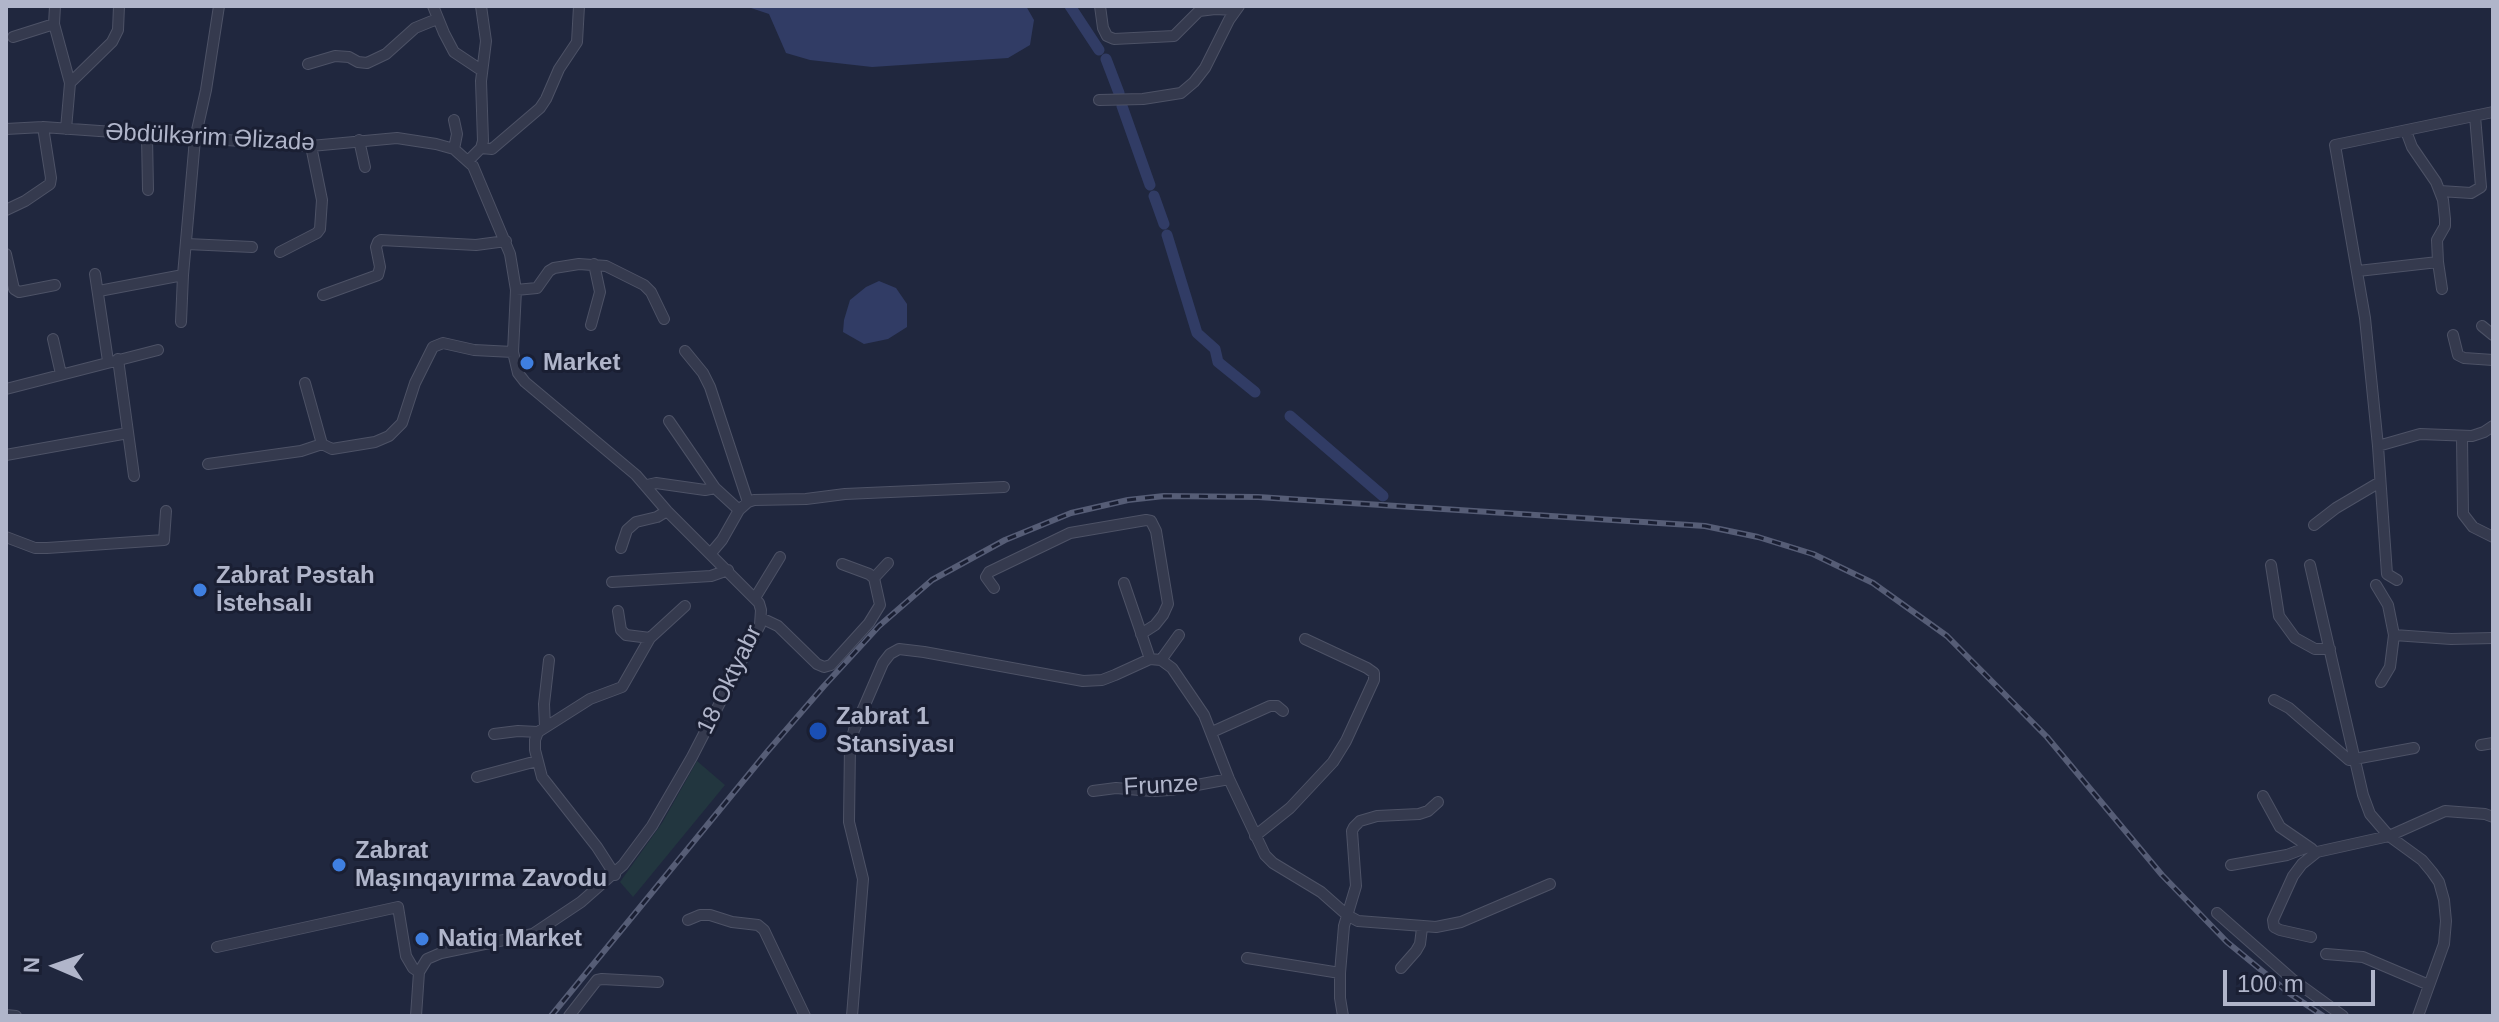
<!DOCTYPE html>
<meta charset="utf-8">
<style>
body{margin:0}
#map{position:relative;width:2499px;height:1022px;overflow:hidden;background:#20273e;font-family:Helvetica,sans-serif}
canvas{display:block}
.frame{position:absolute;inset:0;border:8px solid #b0b5ca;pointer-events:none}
.north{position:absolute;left:16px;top:926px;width:80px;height:80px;-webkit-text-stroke:6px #1a1f33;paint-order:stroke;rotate:272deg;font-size:22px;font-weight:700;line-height:32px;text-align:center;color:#b0b5ca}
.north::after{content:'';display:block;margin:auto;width:28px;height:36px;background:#b0b5ca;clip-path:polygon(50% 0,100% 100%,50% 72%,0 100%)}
.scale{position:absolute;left:2223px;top:970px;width:152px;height:36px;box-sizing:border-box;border:4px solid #b0b5ca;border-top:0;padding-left:10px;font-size:24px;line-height:28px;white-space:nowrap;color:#b0b5ca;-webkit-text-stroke:6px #1a1f33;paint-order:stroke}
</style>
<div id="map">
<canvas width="2499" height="1022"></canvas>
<div class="frame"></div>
<div class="north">N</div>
<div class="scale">100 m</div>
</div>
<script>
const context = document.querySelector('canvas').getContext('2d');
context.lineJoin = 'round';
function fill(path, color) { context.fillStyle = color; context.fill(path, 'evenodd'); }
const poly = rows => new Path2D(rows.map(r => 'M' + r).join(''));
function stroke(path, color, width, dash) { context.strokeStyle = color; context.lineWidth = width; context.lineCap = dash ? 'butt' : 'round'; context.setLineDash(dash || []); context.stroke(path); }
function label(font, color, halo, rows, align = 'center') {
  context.font = font + ' Helvetica,sans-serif'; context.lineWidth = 6; context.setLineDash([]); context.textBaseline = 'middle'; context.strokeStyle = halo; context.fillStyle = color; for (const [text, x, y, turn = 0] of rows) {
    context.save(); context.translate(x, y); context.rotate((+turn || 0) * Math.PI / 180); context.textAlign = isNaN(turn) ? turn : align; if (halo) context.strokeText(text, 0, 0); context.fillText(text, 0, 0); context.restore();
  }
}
const green = poly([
 [697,761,725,785,633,897,620,882,662,823]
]);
const water = poly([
 [745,6,1026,6,1034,20,1030,45,1008,58,872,67,810,60,786,53,769,14],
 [879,281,896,288,907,304,907,327,888,339,864,344,843,332,844,320,850,300,866,287]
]);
const canal = poly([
 [1070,6,1099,50],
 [1106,59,1119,93],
 [1122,106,1150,185],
 [1154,196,1164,224],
 [1167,235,1197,333,1215,349,1218,362,1255,392],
 [1290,416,1383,496]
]);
const minor = poly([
 [55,6,54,24,70,83,66,129],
 [433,6,444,33,454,52,481,70],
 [1100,6,1103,28,1107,36,1114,39,1174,36,1199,11,1215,9,1235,10],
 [13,37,54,24],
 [308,64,335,56,349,57,358,62,367,63,386,54,415,28,437,19],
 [70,83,112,42,118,30,119,6],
 [1099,100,1143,99,1181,93,1194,82,1205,68,1229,20,1239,6],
 [454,120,457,134,454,149],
 [6,129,43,127,311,146,397,138,436,144,454,149,473,166,510,254,516,290,513,352,518,373,525,382,636,475,667,511,759,603,761,610,760,625,692,757,652,826,623,865,581,902,533,934,441,953,427,959,419,972,416,1016],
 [147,136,148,190],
 [359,140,365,167],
 [481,148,492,149,540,108,546,99,559,69,577,42,579,6],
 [468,161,481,148,483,141,481,81,486,41,481,6],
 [2440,191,2471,193,2481,187,2475,116],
 [6,210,25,201,50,184,51,178,43,127],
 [187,244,252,247],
 [280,252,317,233,320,229,322,200,311,146],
 [6,254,14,289,19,292,55,285],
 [2438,262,2442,289],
 [2358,271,2438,262,2437,240,2445,226,2445,219,2443,200,2436,182,2412,147,2406,131],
 [95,274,108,361],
 [516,290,537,288,549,271,554,268,579,264,606,266,644,285,651,292,664,319],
 [99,291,183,275],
 [323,295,378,275,380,267,376,247,378,242,381,240,476,245,506,241],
 [181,322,183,275,195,139,206,90,219,6],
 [591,325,600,292,594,264],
 [2482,326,2493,335],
 [2453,335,2458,355,2464,358,2493,360],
 [53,339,61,374],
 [685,351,703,373,710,387,748,502],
 [118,359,134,476],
 [305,383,322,444],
 [6,389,158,350],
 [669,421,715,488,739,510],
 [2462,437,2463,514,2473,527,2493,537],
 [2378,446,2420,434,2472,436,2484,432,2493,426],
 [6,455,128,433],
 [208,464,301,451,322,444,332,449,375,442,389,436,402,423,415,383,433,347,443,343,474,350,513,352],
 [647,485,656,483,705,490,715,488],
 [2314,525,2336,508,2380,482],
 [6,537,35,548,47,548,164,540,166,511],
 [621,548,627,530,636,522,657,517,667,511],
 [711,553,722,540,739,510,748,502,754,500,806,499,845,494,1004,487],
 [2271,565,2279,616,2295,638,2315,649,2330,649],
 [2310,565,2363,795,2370,814,2389,836,2422,860,2432,872,2439,882,2444,900,2446,921,2444,944,2418,1016],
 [874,578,888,563],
 [2397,580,2387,574,2378,446,2365,318,2335,145,2493,112],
 [612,582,711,576,728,570],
 [1124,583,1150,659],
 [2376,585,2388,605,2394,635,2451,639,2493,638],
 [994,588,986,577,989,572,1070,533,1146,520,1151,521,1156,531,1168,604,1163,615,1155,625,1141,634],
 [755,598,780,557],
 [618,611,621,630,626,635,650,638],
 [761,618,778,626,817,664,824,667,831,665,869,623,880,605,874,578,869,574,842,564],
 [1161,660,1179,635],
 [2381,682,2390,667,2394,635],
 [2274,700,2289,708,2349,760,2414,748],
 [545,727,544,704,549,660],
 [1212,732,1270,706,1277,706,1283,711],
 [494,734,518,731,538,732],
 [2481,745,2493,743],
 [477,777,537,761],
 [1093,791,1116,788,1152,791,1170,790,1229,779],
 [2263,796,2280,827,2312,849],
 [1255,836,1290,808,1333,762,1346,741,1374,680,1374,673,1367,668,1305,639],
 [2231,865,2287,855,2308,847],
 [615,875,597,847,542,777,535,750,535,740,538,732,590,699,622,687,650,638,685,606],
 [2217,913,2292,979,2343,1016],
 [688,920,700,915,710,915,732,922,758,925,764,930,805,1016],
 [2311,937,2280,930,2274,927,2273,920,2293,876,2302,864,2317,852,2389,836,2445,811,2485,814,2493,817],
 [217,947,398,907,406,956,413,968,419,972],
 [2326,954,2363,957,2429,985],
 [1247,958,1340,973],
 [1401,968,1416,951,1420,944,1422,928],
 [6,1015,16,1016],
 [569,1016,597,980,602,979,658,982],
 [852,1016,863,879,849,822,850,745,854,730,883,663,890,654,899,649,924,652,1083,681,1102,680,1115,675,1150,659,1161,660,1172,668,1204,715,1229,779,1265,855,1273,863,1321,892,1347,915,1358,921,1436,927,1461,922,1550,884],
 [1343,1016,1340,998,1340,973,1344,926,1356,886,1352,831,1354,827,1360,821,1377,816,1419,814,1428,811,1438,802]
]);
const rail = poly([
 [551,1016,767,752,824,686,879,626,932,580,1005,540,1071,513,1128,500,1164,496,1258,497,1705,526,1758,537,1813,554,1873,583,1947,636,2047,737,2162,875,2227,942,2289,993,2323,1016]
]);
const markers = [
 [527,363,8,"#3f7fe0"],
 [200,590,8,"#3f7fe0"],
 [818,731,10,"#1a4fb4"],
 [339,865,8,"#3f7fe0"],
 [422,939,8,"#3f7fe0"]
];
const streetNames = [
 ["Əbdülkərim Əlizadə",210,138,3],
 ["18 Oktyabr",730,680,-64],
 ["Frunze",1161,786,-3]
];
const poiNames = [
 ["Market",543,363],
 ["Zabrat Pəstah",216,576],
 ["İstehsalı",216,604],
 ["Zabrat 1",836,717],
 ["Stansiyası",836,745],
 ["Zabrat",355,851],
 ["Maşınqayırma Zavodu",355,879],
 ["Natiq Market",438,939]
];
fill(green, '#22363f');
fill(water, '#313c65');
stroke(canal, '#313c65', 11);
stroke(minor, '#4d5266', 12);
stroke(minor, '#353a4e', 10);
stroke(rail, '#565d76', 6);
stroke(rail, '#1a1f33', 3, [9]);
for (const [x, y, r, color] of markers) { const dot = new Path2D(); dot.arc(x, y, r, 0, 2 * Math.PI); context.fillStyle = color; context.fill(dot); stroke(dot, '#1a1f33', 3); }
label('24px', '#b0b5ca', '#1a1f33', streetNames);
label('bold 24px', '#b0b5ca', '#1a1f33', poiNames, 'left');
</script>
